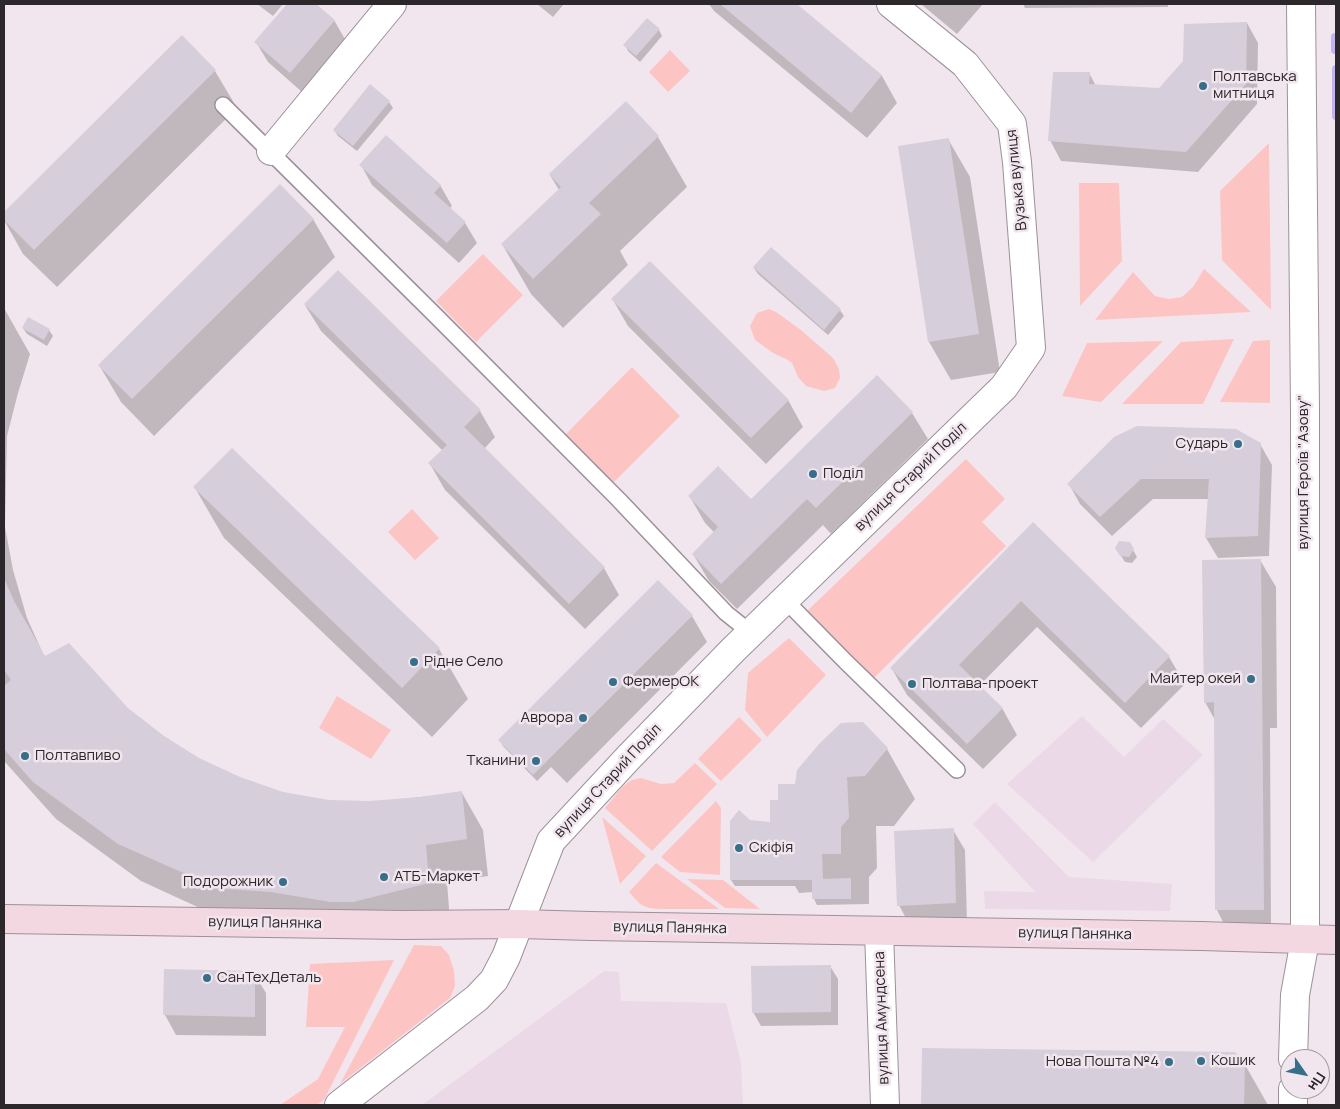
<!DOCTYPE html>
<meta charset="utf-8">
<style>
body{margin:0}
#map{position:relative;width:1340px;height:1109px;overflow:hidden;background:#f2e6ee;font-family:Manrope,sans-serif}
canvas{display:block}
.frame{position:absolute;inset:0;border:5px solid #2c272a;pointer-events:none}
.north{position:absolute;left:1280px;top:1049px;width:50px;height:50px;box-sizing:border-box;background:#f2e6ee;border:1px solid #a39aa0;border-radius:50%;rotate:123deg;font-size:14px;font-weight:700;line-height:20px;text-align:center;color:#2c272a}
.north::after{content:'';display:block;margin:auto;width:18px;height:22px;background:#376f8a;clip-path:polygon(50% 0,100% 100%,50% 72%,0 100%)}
</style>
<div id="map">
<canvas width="1340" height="1109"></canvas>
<div class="frame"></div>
<div class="north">Пн</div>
</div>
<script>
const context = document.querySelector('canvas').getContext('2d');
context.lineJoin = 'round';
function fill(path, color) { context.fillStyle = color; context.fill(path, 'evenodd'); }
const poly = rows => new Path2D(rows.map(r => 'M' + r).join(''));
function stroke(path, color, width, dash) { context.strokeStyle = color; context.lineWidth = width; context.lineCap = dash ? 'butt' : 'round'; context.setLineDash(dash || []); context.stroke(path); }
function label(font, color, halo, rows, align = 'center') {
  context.font = font + ' Manrope,sans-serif'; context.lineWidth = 5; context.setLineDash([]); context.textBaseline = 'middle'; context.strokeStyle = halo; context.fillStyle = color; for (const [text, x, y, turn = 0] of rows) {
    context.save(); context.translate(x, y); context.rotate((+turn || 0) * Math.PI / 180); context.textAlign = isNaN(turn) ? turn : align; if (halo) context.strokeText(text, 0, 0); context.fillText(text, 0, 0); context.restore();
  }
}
const built = poly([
 [1082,716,1124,757,1163,719,1203,755,1093,862,1007,784],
 [995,802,1069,877,1172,884,1170,911,985,909,984,891,1035,892,973,824],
 [604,971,619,972,621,1001,726,1003,741,1062,743,1105,422,1105]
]);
const green = poly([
 [670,50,690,71,668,92,649,72],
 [1269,143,1271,310,1222,260,1220,191],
 [1079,183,1119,183,1122,261,1080,306],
 [483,254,523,295,476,342,436,301],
 [1204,269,1251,312,1095,320,1133,272,1155,296,1169,299,1182,297,1193,287],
 [769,309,776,312,801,330,833,358,839,369,840,378,835,388,824,391,806,386,798,377,792,363,786,359,773,353,755,340,750,326,757,313],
 [1234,339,1203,404,1122,404,1181,342],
 [1270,340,1270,403,1220,402,1253,341],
 [1163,341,1101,402,1062,396,1087,343],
 [632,367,680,416,613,483,565,435],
 [966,459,1005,499,982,522,1006,546,872,680,806,612],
 [412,509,439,538,415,560,388,532],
 [789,638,826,675,767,737,745,710,748,673],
 [337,696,391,730,371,759,319,728],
 [739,717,762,740,721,781,698,759],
 [695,763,717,784,652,851,605,808,623,786,632,780,641,778,661,784,674,783],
 [716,801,721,808,720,875,680,872,661,857],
 [602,817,646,856,620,884],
 [656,863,719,909,659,909,649,908,640,904,629,892],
 [687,879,723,880,760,909,725,908],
 [414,945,441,946,449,955,454,971,455,986,450,998,340,1084],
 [394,960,324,1100,317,1105,280,1105,318,1079,345,1027,306,1027,310,964]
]);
const shadow = poly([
 [257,4,283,4,273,16],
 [288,4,315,4,334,20,346,41,302,92,268,62,256,42],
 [537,4,564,4,553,17],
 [709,4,795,4,882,76,897,103,867,138,714,11],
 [921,4,983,4,957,34],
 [1023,4,1168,4,1168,7,1025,8],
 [1247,23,1258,43,1257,104,1198,172,1061,161,1050,140,1089,73,1096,86,1160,89],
 [659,30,662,36,640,62,628,51,625,45],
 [182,37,215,71,237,108,57,287,23,254,4,220,4,214],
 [389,102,393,108,357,151,338,136,334,130],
 [626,103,658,137,687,187,620,251,628,265,563,328,531,294,502,244,559,190,550,175],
 [948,139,970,177,1000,372,951,380,929,342,899,147],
 [361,165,440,185,452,206,449,209,465,223,477,243,459,263,372,185],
 [313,219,335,257,154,436,121,402,99,365],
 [771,249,840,310,844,316,828,335,758,274,754,268],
 [613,300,788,400,803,427,766,464,628,326],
 [305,305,480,411,495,437,484,449,604,568,619,595,585,629,445,490,430,464,443,451,321,331],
 [4,308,30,354,18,393,7,436,5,527,13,570,27,618,45,658,127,709,163,737,198,760,240,778,282,793,329,801,370,802,462,793,483,830,488,876,447,882,450,921,375,939,354,939,293,929,202,909,141,881,56,819,4,761],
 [23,328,49,330,53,336,47,346,27,334],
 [877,376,912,413,928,439,831,534,823,525,737,609,709,581,693,554,715,533,705,523,690,497,751,501],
 [1260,444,1272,465,1269,556,1218,558,1206,538,1209,499,1153,499,1112,536,1080,504,1069,484],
 [232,449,439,649,468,699,432,737,224,538,195,488],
 [1033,524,1169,657,1185,684,1141,728,1037,627,979,686,1002,708,1017,735,983,769,907,695,892,669],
 [1129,543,1137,557,1132,563,1125,562,1116,548],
 [1260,560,1276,587,1277,728,1270,728,1271,923,1224,924,1217,910,1215,720,1205,702],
 [692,616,707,642,567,783,551,767,537,781,503,746,500,740],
 [887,749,915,799,894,826,876,826,877,868,869,877,869,904,817,905,814,899,813,892,799,893,795,886,735,886,731,880,750,821,771,823,779,801,796,785],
 [953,830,965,850,967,923,910,926,899,905],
 [830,966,838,979,838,1025,761,1026,753,1012],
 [254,973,266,993,266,1036,176,1035,165,1015],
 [923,1049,1244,1063,1268,1105,922,1105]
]);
const stream = poly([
 [1335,37,1335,50],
 [1336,69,1336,116]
]);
const building = poly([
 [287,4,316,4,335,20,290,73,254,42],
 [720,4,797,4,882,75,851,113],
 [647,18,660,29,636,56,623,45],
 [1247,22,1246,84,1186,152,1048,141,1053,72,1090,72,1089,84,1159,88,1183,61,1184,24],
 [182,35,216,70,34,250,4,220,4,212],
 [370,84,390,101,353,146,333,130],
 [626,101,659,136,589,203,601,214,533,279,501,244,561,187,549,174],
 [386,135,441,185,434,193,466,222,447,243,359,165],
 [949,138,979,334,928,342,898,146],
 [280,184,314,219,132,399,98,365],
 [771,247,841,309,824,330,753,267],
 [650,261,789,400,751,438,611,299],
 [338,270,481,410,464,427,605,567,569,604,428,463,447,445,304,304],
 [28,317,50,329,44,340,22,328],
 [877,375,913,412,816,508,807,499,721,584,692,554,718,527,688,496,718,466,751,499],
 [1137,426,1236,429,1261,443,1258,536,1205,538,1209,479,1141,479,1100,517,1067,484,1114,437],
 [232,448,440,648,402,688,193,487],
 [1033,522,1170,656,1125,703,1021,601,959,665,1003,708,967,744,890,668],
 [1119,541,1130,542,1134,549,1129,557,1120,556,1115,548],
 [1261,559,1264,910,1215,910,1214,702,1204,703,1202,560],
 [4,578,14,601,45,656,69,643,128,708,164,736,199,758,240,777,283,792,329,800,370,801,420,797,462,791,467,839,426,845,429,883,353,902,331,902,271,892,227,889,179,871,118,844,33,782,4,749,4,686,11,680,4,670],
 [658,580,693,615,533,775,498,740],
 [863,722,888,748,865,776,847,777,849,818,841,827,841,854,822,854,823,879,851,878,851,899,812,899,812,880,730,880,730,821,739,810,750,820,770,822,770,800,778,800,778,784,795,784,797,770,820,743,841,723],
 [954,828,956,903,897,906,894,831],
 [831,965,831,1012,752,1013,751,966],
 [164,969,255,971,255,1017,163,1015],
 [922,1048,1235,1052,1245,1062,1244,1105,975,1104,975,1105,921,1105]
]);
const service = poly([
 [223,105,436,316,619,500,726,613,751,633],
 [785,600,846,662,957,770]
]);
const minor = poly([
 [271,151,392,4],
 [879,931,885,1105],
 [1293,1059,1295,995,1305,940],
 [339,1105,477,998,494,980,506,957,551,841,629,757,733,650,1004,387,1031,348,1017,162,1012,124,965,64,891,4],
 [1293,1105,1293,1089]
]);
const tertiary = poly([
 [1301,4,1305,410,1305,940]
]);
const secondary = poly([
 [4,919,402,925,520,924,590,926,1201,936,1336,940]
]);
const markers = [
 [1203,86,5,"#376f8a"],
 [1238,444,5,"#376f8a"],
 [813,474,5,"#376f8a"],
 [414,662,5,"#376f8a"],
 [1251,679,5,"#376f8a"],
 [613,682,5,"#376f8a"],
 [912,684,5,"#376f8a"],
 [583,718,5,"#376f8a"],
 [25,756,5,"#376f8a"],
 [536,761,5,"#376f8a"],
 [739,848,5,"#376f8a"],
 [384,877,5,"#376f8a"],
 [283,882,5,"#376f8a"],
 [207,978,5,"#376f8a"],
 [1201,1061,5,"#376f8a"],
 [1169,1062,5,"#376f8a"]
];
const poiNames = [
 ["Полтавська",1213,77],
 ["митниця",1213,94],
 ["Сударь",1228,444,"right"],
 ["Поділ",823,474],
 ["Рідне Село",424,662],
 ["Майтер окей",1241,679,"right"],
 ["ФермерОК",623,682],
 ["Полтава-проект",922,684],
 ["Аврора",573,718,"right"],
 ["Полтавпиво",35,756],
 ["Тканини",526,761,"right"],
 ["Скіфія",749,848],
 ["АТБ-Маркет",394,877],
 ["Подорожник",273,882,"right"],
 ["СанТехДеталь",217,978],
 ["Кошик",1211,1061],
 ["Нова Пошта №4",1159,1062,"right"]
];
const streetNames = [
 ["Вузька вулиця",1017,180,-96],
 ["вулиця Героїв \"Азову\"",1304,472,-90],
 ["вулиця Старий Поділ",911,477,-44],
 ["вулиця Старий Поділ",608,781,-47],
 ["вулиця Панянка",265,923,1],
 ["вулиця Панянка",670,928,1],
 ["вулиця Панянка",1075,934,1],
 ["вулиця Амундсена",882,1018,-92]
];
fill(built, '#ecd9e7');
fill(green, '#fdc4c4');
fill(shadow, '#0003');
stroke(stream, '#c1b3f5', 8);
fill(building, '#d6ceda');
stroke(service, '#9c9199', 18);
stroke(minor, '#9c9199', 30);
stroke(tertiary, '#9c9199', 30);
stroke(secondary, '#9c9199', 30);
stroke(service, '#fff', 15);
stroke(minor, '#fff', 28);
stroke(tertiary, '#fff', 28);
stroke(secondary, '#f3d7e1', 28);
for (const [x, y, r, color] of markers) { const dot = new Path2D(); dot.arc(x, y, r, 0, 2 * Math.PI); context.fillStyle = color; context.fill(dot); stroke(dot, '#f2e6ee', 2); }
label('15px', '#2c272a', '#f2e6ee', poiNames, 'left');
label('15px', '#2c272a', '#f2e6ee', streetNames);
</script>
